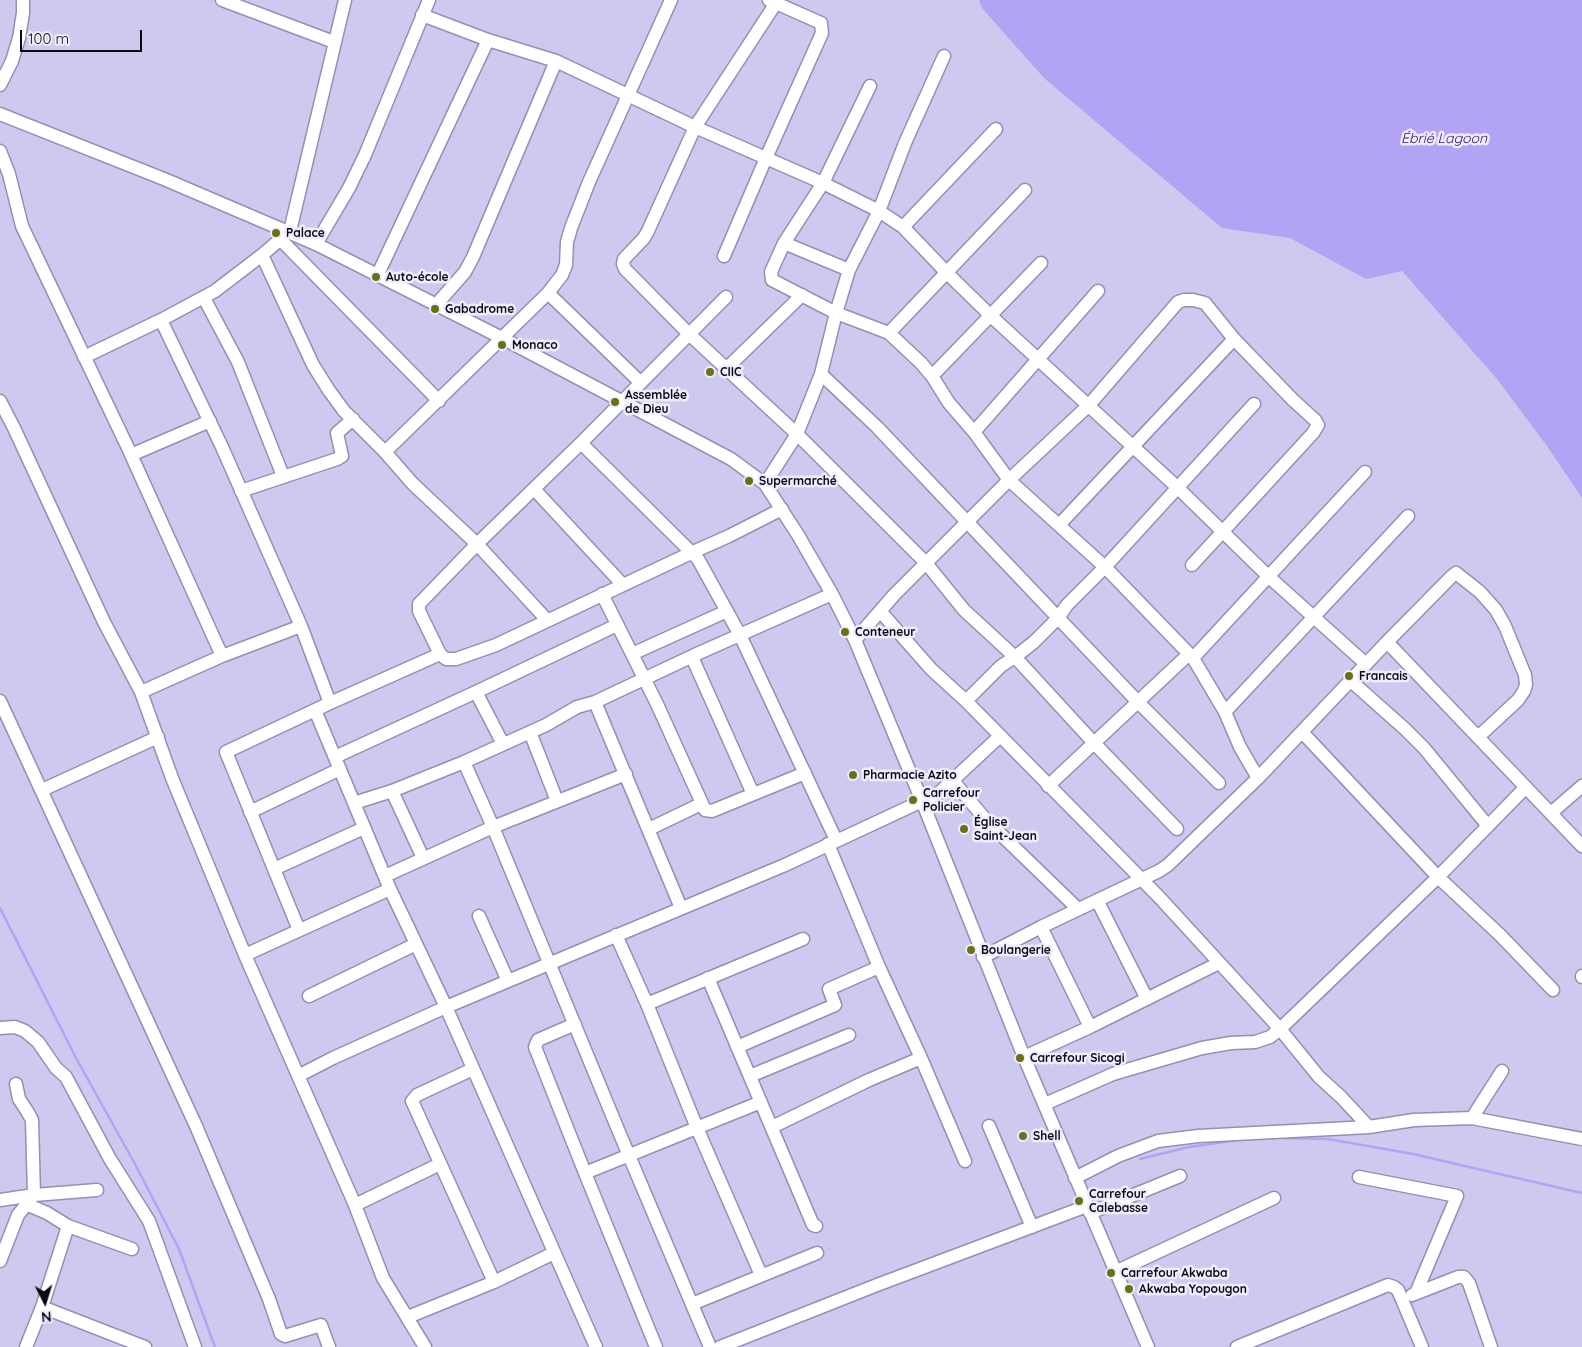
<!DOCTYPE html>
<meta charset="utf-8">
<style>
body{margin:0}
#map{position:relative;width:1582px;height:1347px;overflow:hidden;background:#cec9ef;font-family:Quicksand,sans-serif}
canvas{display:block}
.north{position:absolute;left:20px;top:1277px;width:50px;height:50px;-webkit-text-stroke:4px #efedfd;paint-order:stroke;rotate:175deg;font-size:14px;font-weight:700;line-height:20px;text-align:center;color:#0c0916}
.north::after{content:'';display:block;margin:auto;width:18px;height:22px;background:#0c0916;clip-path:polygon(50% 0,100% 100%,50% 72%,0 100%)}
.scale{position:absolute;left:20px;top:30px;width:122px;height:22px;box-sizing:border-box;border:2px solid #0c0916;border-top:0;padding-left:6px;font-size:15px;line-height:18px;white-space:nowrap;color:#0c0916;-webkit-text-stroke:4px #efedfd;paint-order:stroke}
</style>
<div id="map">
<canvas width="1582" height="1347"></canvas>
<div class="north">N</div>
<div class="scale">100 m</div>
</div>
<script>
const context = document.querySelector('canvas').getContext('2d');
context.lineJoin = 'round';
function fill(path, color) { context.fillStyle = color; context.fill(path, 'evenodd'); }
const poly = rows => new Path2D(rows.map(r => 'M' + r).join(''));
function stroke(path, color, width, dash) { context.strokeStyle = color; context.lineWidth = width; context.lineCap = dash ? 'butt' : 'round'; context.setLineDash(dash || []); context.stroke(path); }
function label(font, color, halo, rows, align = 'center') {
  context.font = font + ' Quicksand,sans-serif'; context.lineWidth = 5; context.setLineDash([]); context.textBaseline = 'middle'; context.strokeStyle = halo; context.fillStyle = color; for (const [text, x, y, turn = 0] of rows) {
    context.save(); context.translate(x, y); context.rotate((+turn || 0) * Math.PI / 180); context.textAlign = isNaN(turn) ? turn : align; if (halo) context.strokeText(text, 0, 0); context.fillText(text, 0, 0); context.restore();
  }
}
const water = poly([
 [979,0,1582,0,1582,498,1547,446,1497,379,1402,271,1366,279,1290,238,1222,228,1044,78,982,8]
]);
const stream = poly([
 [0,908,76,1058,135,1164,179,1249,215,1347],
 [1284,1138,1328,1139,1413,1154,1582,1193],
 [1140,1159,1189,1147,1239,1140]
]);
const minor = poly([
 [222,0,334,42],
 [776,3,695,127,648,231,644,238,624,259,623,264,625,269,689,334,797,434,926,563,964,610,1015,657,1094,743,1177,829],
 [422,15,488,40,556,61,695,127,823,183,879,211,903,227,947,273,991,316,1178,488,1268,576,1366,664],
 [0,85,12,61,19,38,23,13,23,0],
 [870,86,823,183,784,243,771,272,772,280,836,313,889,333,921,363,932,376,949,403,974,432,1009,480,1105,567,1193,658,1225,712,1240,747,1258,778,1168,865,1159,871,1041,927,983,957],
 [0,114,164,179,316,244,502,338,731,459,765,484,798,535,832,594,855,640,922,801,1024,1057,1148,1347],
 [0,151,9,174,22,226,128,448,222,656],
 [903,227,996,129],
 [280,239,439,401],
 [784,243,849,270],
 [316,244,349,188,365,155,429,0],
 [262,255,313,365,328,389,344,411,385,452,413,484,477,544,547,620],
 [724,256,766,158,822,33,821,23,769,0],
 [378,274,488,40],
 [548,293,641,383],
 [726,297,581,443,477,544,419,604,419,611,440,654,446,659,456,659,496,645,693,552,729,536,782,509],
 [204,298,238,362,283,476],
 [436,305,465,272,473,257,556,61],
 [161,320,215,291,262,255,290,231,345,0],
 [889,333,1025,190],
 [84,357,161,320,222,447,301,626,330,703],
 [726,369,802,295],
 [821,374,877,427,1138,702,1219,783],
 [932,376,1041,263],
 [0,401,14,428,104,622,141,692,172,778,245,955,355,1205,383,1278,425,1347],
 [974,432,1098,291],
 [581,443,698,559,740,635,836,840],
 [385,452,548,293,562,275,566,265,567,242,571,228,589,182,671,0],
 [131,455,210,421],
 [765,484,797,434,821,374,836,313,849,270,879,211,905,143,944,56],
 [534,489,623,585],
 [241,491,337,459,342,456,337,433,353,419],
 [1059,525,1234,339],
 [602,594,657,704,705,810,712,811,805,773],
 [880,611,931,669,966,701,1160,898,1280,1029,1319,1077,1341,1097,1369,1127],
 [855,640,894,595,1009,480,1089,405,1178,302,1184,300,1193,300,1205,303,1234,339,1293,400,1315,420,1318,425,1313,433,1192,565],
 [1387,642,1582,846],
 [632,654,727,611],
 [692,657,753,794],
 [1193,658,1365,472],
 [1351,681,1405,729,1424,748,1488,826],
 [141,692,222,656,301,626],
 [476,692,503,744],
 [0,701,196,1126,269,1299,281,1334,285,1336,321,1325,329,1347],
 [966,701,1001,666,1015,657,1034,642,1058,618,1067,605,1105,567,1254,404],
 [595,702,681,908],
 [315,710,390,889,446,1007,596,1347],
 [1225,712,1408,516],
 [530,732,557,801],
 [335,757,476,692,617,625],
 [464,762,493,827,619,1132,710,1347],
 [1258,778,1387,642,1452,576,1456,573,1480,592,1496,610,1505,626,1525,675,1526,685,1524,691,1518,700,1478,737],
 [953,781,986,820,1078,909],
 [1048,786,1189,654],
 [1526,787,1438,877,1500,935,1553,990],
 [42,790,158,737],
 [392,791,423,858],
 [354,803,392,791,464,762,546,725,577,707,595,702,699,653,832,594],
 [250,812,340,769],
 [1551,813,1582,786],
 [649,829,701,804],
 [828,844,879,967,921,1058,965,1161],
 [274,869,364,828],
 [385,876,493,827,626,774],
 [1097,900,1147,999],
 [479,916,508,981],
 [1041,927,1090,1027],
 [299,930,226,752,330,703,440,654],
 [616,935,647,1004,697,1128,761,1275],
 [245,955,390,889],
 [1582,976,1582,977],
 [708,978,813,1225,816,1226],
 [309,996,416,944],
 [647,1004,803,939],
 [575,1024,538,1040,535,1047,585,1173],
 [0,1028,15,1027,25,1031,38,1042,56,1068,66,1077,110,1159,149,1221,195,1347],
 [737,1047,835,1005,829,989,879,967],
 [1024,1057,1090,1027,1219,963],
 [473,1069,417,1095,412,1101,494,1282],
 [298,1076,333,1058,446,1007,785,865,922,801,939,793,999,737],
 [750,1076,849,1035],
 [1045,1104,1113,1074,1202,1048,1231,1043,1255,1042,1270,1037,1280,1029,1438,877,1302,732],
 [1472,1118,1502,1071],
 [989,1126,1032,1227],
 [772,1127,869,1080,921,1058],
 [1359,1177,1457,1196,1416,1293],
 [1075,1178,1118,1156,1158,1141,1198,1136,1369,1127,1414,1120,1472,1118,1582,1139],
 [0,1200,34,1195,97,1190],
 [26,1204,47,1213,68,1226,132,1249],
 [355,1205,440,1164],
 [1090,1213,1180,1176],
 [0,1261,18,1215,34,1195,32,1120,27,1111,19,1099,16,1084],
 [1115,1272,1274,1198],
 [1412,1295,1458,1277,1464,1277,1469,1283,1491,1347],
 [692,1304,817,1253],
 [42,1307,145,1347],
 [408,1317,494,1282,554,1253],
 [26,1347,42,1307,68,1226],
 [656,1347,585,1173,761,1102],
 [720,1347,877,1285,1087,1206],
 [1237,1347,1388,1285,1394,1287,1398,1290,1422,1347]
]);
const markers = [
 [276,233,5,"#6c6f14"],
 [376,277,5,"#6c6f14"],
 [435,309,5,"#6c6f14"],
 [502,345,5,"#6c6f14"],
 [710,372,5,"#6c6f14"],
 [615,402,5,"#6c6f14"],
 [749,481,5,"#6c6f14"],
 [845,632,5,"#6c6f14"],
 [1349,676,5,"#6c6f14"],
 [853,775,5,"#6c6f14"],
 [913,800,5,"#6c6f14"],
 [964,829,5,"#6c6f14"],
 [971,950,5,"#6c6f14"],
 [1020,1058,5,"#6c6f14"],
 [1023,1136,5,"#6c6f14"],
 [1079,1201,5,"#6c6f14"],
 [1111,1273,5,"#6c6f14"],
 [1129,1289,5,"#6c6f14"]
];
const poiNames = [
 ["Palace",286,233],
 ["Auto-école",386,277],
 ["Gabadrome",445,309],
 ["Monaco",512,345],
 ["CIIC",720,372],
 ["Assemblée",625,395],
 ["de Dieu",625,409],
 ["Supermarché",759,481],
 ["Conteneur",855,632],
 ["Francais",1359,676],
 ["Pharmacie Azito",863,775],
 ["Carrefour",923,793],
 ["Policier",923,807],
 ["Église",974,822],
 ["Saint-Jean",974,836],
 ["Boulangerie",981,950],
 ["Carrefour Sicogi",1030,1058],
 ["Shell",1033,1136],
 ["Carrefour",1089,1194],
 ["Calebasse",1089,1208],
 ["Carrefour Akwaba",1121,1273],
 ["Akwaba Yopougon",1139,1289]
];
const waterNames = [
 ["Ébrié Lagoon",1444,139]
];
fill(water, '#b2a3f4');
stroke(stream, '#b2a3f4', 2.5);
stroke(minor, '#948fb3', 15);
stroke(minor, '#fff', 12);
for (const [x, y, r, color] of markers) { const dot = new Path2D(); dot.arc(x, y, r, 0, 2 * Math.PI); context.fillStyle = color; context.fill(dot); stroke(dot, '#efedfd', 2); }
label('bold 12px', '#0c0916', '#efedfd', poiNames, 'left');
label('italic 14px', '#33136c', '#efedfd', waterNames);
</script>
